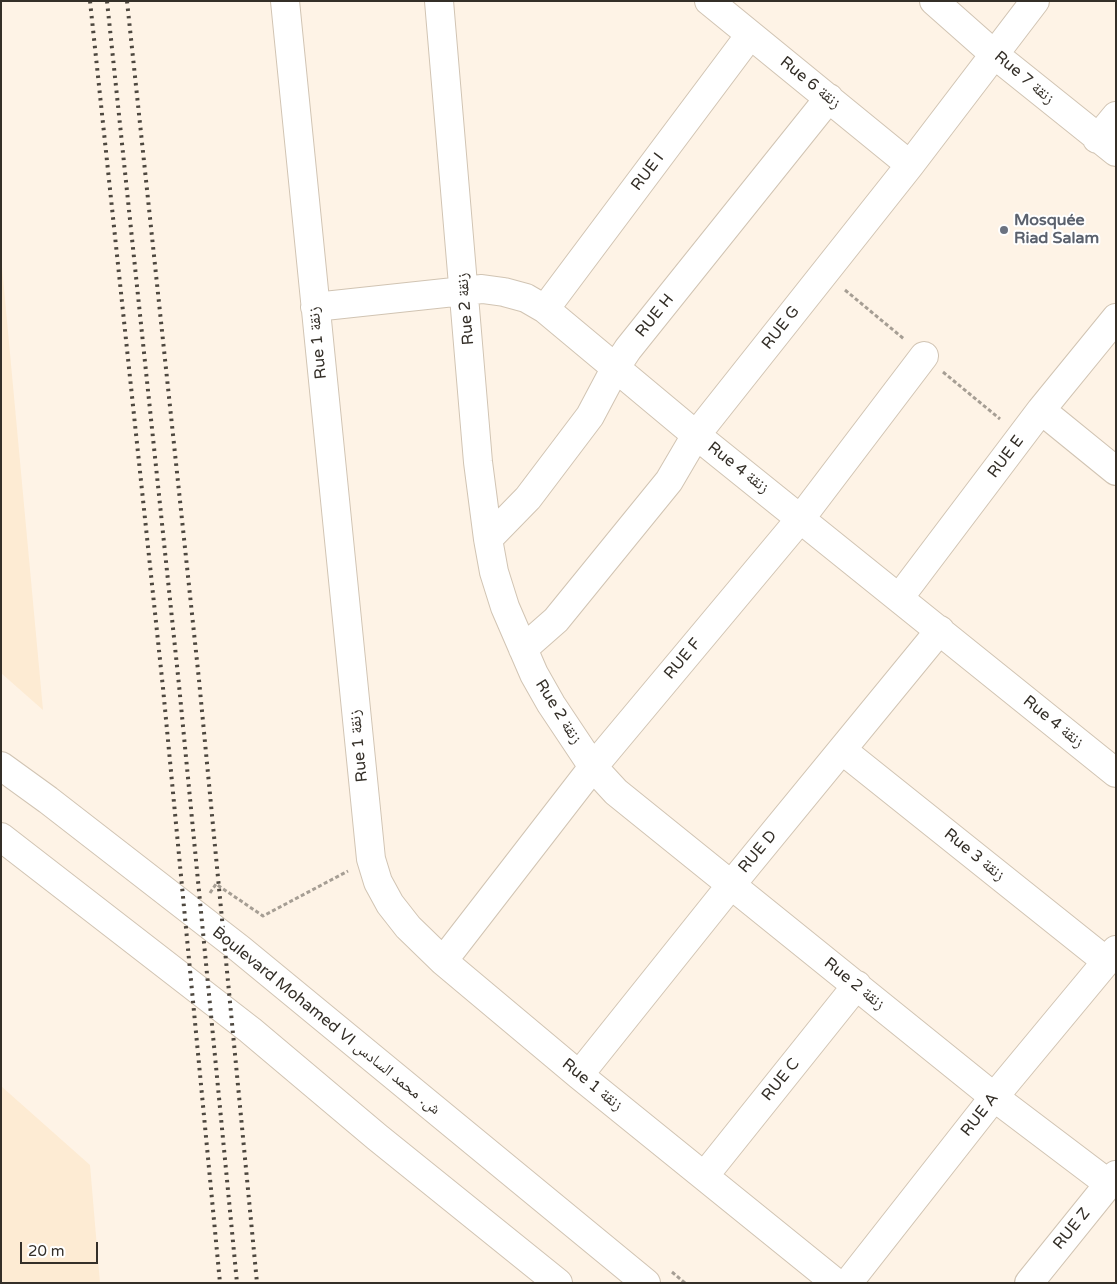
<!DOCTYPE html>
<meta charset="utf-8">
<style>
body{margin:0}
#map{position:relative;width:1117px;height:1284px;overflow:hidden;background:#fef3e6;font-family:"Varela Round",sans-serif}
canvas{display:block}
.frame{position:absolute;inset:0;border:2px solid #342f28;pointer-events:none}
.scale{position:absolute;left:20px;top:1242px;width:78px;height:22px;box-sizing:border-box;border:2px solid #342f28;border-top:0;padding-left:6px;font-size:15px;line-height:18px;white-space:nowrap;color:#342f28;-webkit-text-stroke:4px #fff;paint-order:stroke}
</style>
<div id="map">
<canvas width="1117" height="1284"></canvas>
<div class="frame"></div>
<div class="scale">20 m</div>
</div>
<script>
const context = document.querySelector('canvas').getContext('2d');
context.lineJoin = 'round';
function fill(path, color) { context.fillStyle = color; context.fill(path, 'evenodd'); }
const poly = rows => new Path2D(rows.map(r => 'M' + r).join(''));
function stroke(path, color, width, dash) { context.strokeStyle = color; context.lineWidth = width; context.lineCap = dash ? 'butt' : 'round'; context.setLineDash(dash || []); context.stroke(path); }
function label(font, color, halo, rows, align = 'center') {
  context.font = font + ' "Varela Round","Noto Naskh Arabic",sans-serif'; context.lineWidth = 4; context.setLineDash([]); context.textBaseline = 'middle'; context.strokeStyle = halo; context.fillStyle = color; for (const [text, x, y, turn = 0] of rows) {
    context.save(); context.translate(x, y); context.rotate((+turn || 0) * Math.PI / 180); context.textAlign = isNaN(turn) ? turn : align; if (halo) context.strokeText(text, 0, 0); context.fillText(text, 0, 0); context.restore();
  }
}
const built = poly([
 [1,256,43,710,1,673],
 [1,1086,90,1165,100,1283,1,1283]
]);
const path = poly([
 [845,290,904,339],
 [943,372,1000,419],
 [210,893,216,884,263,916,348,871],
 [672,1272,685,1283]
]);
const minor = poly([
 [285,1,371,859,378,882,390,904,408,927,443,961,579,1075,836,1283],
 [439,1,478,462,488,539,494,572,505,607,534,674,551,704,593,767,616,792,994,1097,1109,1184],
 [709,1,910,165],
 [934,1,995,55,1116,152],
 [1097,139,1116,116],
 [315,307,482,289,504,292,526,298,545,309,696,435,1116,773],
 [545,309,750,35],
 [1041,410,1116,471],
 [488,539,528,498,590,416,616,367,628,349,829,98],
 [899,598,1041,410,1116,318],
 [523,649,556,620,669,481,696,435,910,165,1035,1],
 [842,750,1106,961],
 [443,961,593,767,801,518,924,356],
 [579,1075,731,885,940,630],
 [705,1175,857,985],
 [848,1283,994,1097,1116,950],
 [1029,1283,1116,1175]
]);
const major = poly([
 [1,766,48,800,240,949,646,1283],
 [1,837,250,1030,377,1137,558,1283]
]);
const rail = poly([
 [90,1,163,688,220,1283],
 [107,1,179,685,237,1283],
 [127,1,199,680,257,1283]
]);
const markers = [
 [1004,230,5,"#6b7280"]
];
const streetNames = [
 ["Rue 7 زنقة",1024,78,40],
 ["Rue 6 زنقة",810,83,39],
 ["RUE I",648,172,-53],
 ["Rue 2 زنقة",466,309,-95],
 ["RUE H",655,316,-51],
 ["RUE G",781,328,-52],
 ["Rue 1 زنقة",318,343,-96],
 ["RUE E",1006,457,-53],
 ["Rue 4 زنقة",738,468,38],
 ["RUE F",683,659,-50],
 ["Rue 2 زنقة",558,712,58],
 ["Rue 4 زنقة",1053,722,39],
 ["Rue 1 زنقة",359,746,-96],
 ["RUE D",758,852,-50],
 ["Rue 3 زنقة",974,855,39],
 ["Rue 2 زنقة",854,984,39],
 ["Boulevard Mohamed VI ش. محمد السادس",326,1021,39],
 ["RUE C",781,1080,-51],
 ["Rue 1 زنقة",592,1085,39],
 ["RUE A",980,1115,-52],
 ["RUE Z",1072,1229,-51]
];
const worshipNames = [
 ["Mosquée",1014,221],
 ["Riad Salam",1014,239]
];
fill(built, '#fdebd3');
stroke(minor, '#d1c4b3', 30);
stroke(major, '#d1c4b3', 30);
stroke(path, '#a69e94', 3, [4, 2.5]);
stroke(minor, '#fff', 28);
stroke(major, '#fff', 28);
stroke(rail, '#4d473f', 4, [2.5, 5]);
for (const [x, y, r, color] of markers) { const dot = new Path2D(); dot.arc(x, y, r, 0, 2 * Math.PI); context.fillStyle = color; context.fill(dot); stroke(dot, '#fff', 2); }
label('16px', '#342f28', '#fff', streetNames);
label('bold 16px', '#5b616d', '#fff', worshipNames, 'left');
</script>
